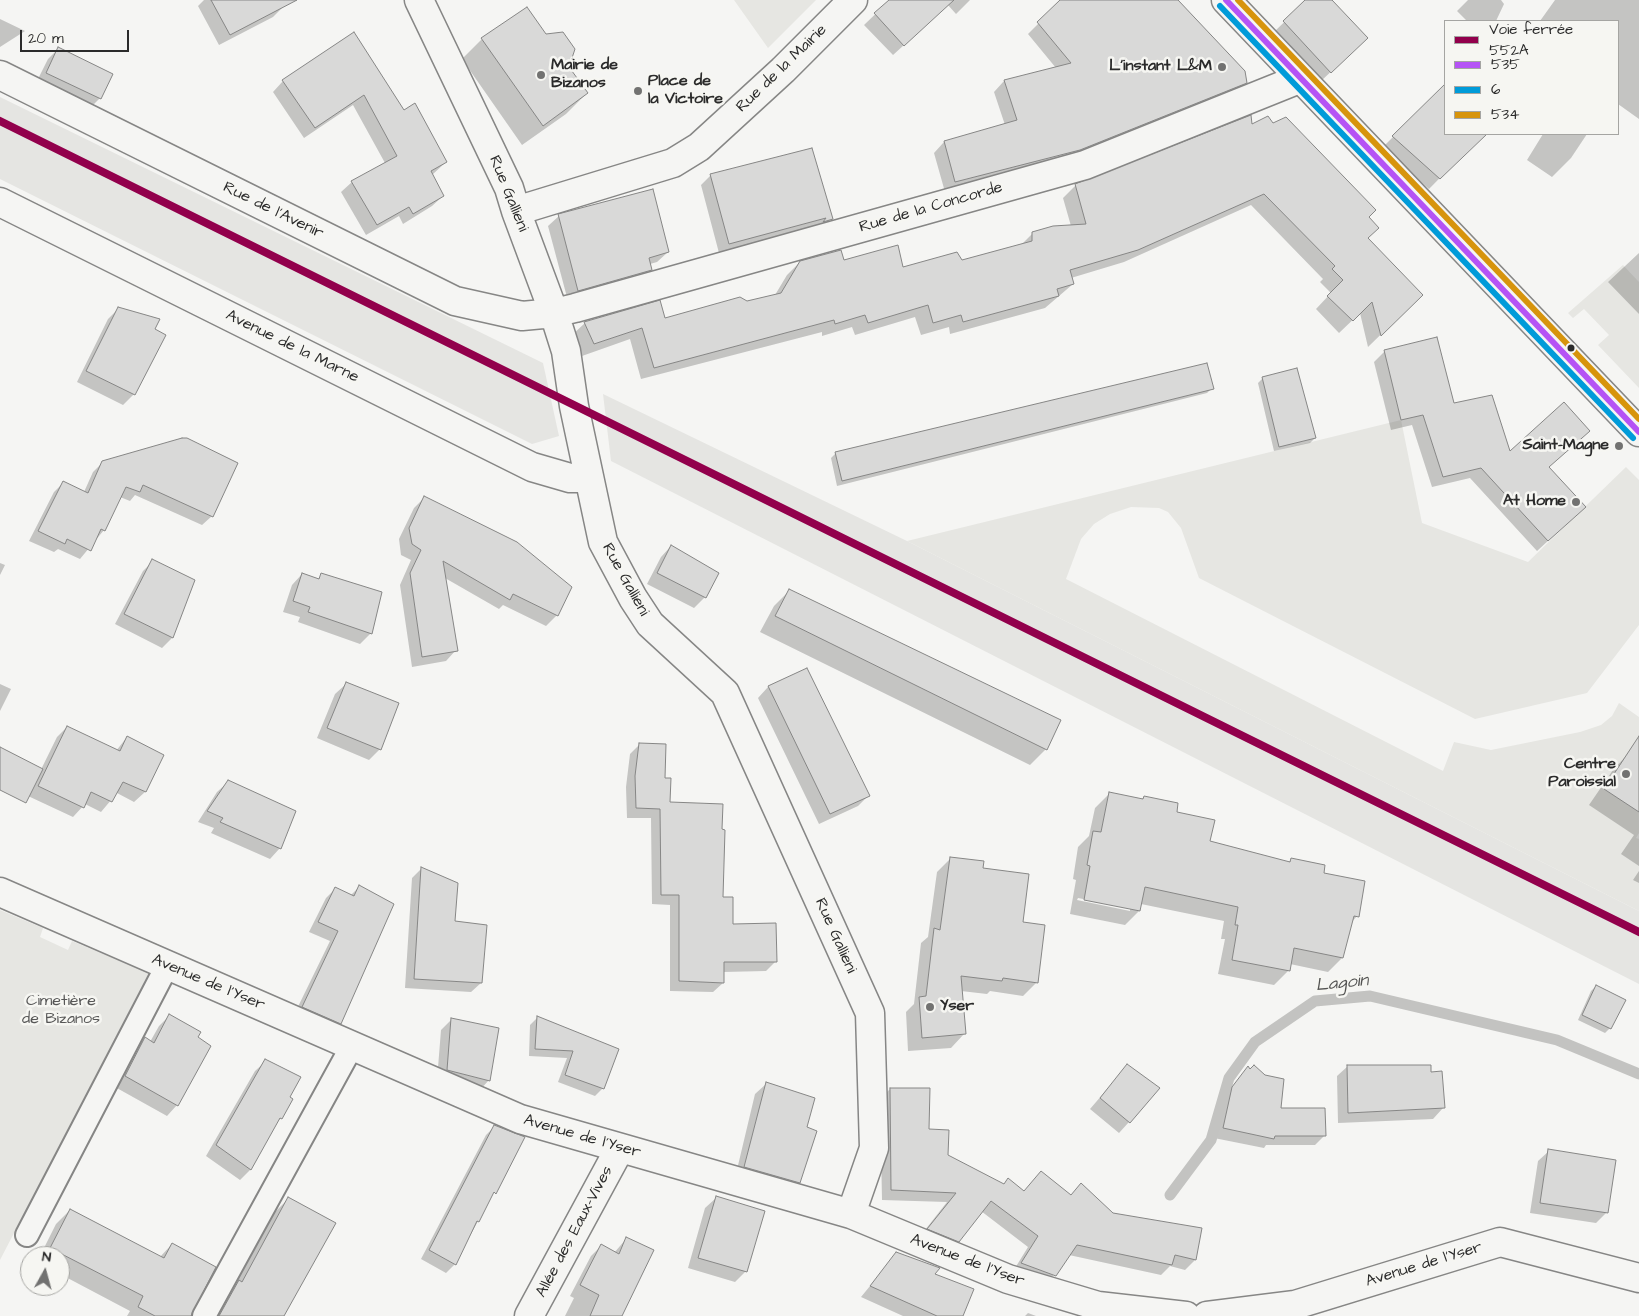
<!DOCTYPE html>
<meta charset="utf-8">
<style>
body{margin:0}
#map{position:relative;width:1639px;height:1316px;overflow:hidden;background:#f5f5f3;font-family:"Architects Daughter",sans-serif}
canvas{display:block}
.legend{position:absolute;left:1444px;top:20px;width:175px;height:115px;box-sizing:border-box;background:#f6f6f2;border:1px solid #a5a5a2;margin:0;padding:6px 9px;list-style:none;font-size:15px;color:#2b2b2b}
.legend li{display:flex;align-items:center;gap:10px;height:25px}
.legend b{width:25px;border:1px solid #a5a5a2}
.north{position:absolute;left:20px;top:1246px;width:50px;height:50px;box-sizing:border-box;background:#f6f6f2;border:1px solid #a5a5a2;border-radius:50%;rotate:7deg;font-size:14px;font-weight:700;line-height:20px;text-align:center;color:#2b2b2b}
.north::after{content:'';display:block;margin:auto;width:18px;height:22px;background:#727271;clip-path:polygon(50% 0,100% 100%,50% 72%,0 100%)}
.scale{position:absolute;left:20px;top:30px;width:109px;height:22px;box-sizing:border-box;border:2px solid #2b2b2b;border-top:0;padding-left:6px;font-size:15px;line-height:18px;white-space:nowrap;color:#2b2b2b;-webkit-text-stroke:4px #f6f6f2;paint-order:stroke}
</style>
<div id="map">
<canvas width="1639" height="1316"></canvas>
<ul class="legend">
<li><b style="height:6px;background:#92004c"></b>Voie ferrée 552A</li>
<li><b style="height:6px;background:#b553f5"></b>535</li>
<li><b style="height:6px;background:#009bd9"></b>6</li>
<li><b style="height:6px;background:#d7940c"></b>534</li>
</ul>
<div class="north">N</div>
<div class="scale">20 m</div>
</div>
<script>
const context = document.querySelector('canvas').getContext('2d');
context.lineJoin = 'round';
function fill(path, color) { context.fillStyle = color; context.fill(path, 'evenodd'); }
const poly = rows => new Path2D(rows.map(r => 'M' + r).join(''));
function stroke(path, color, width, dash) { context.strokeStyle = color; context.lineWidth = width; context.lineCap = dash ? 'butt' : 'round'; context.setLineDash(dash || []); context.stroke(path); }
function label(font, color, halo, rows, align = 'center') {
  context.font = font + ' "Architects Daughter",sans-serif'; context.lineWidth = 5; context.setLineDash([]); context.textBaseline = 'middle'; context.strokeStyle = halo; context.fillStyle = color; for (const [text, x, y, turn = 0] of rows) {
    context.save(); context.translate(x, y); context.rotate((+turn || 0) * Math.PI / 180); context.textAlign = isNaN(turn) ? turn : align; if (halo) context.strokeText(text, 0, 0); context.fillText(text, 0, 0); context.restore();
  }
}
const built = poly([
 [0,97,543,363,559,436,532,444,0,179],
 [603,394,907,541,1639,911,1639,984,611,461]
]);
const green = poly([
 [734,0,816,0,768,48],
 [1623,265,1639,282,1639,388,1598,345,1609,335,1584,309,1573,318,1568,313],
 [1401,420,1422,523,1528,562,1626,467,1639,480,1639,625,1587,693,1475,719,1199,578,1181,528,1168,512,1159,508,1131,507,1110,514,1094,524,1081,539,1066,579,1443,771,1454,742,1491,750,1580,732,1601,725,1612,716,1619,703,1639,717,1639,745,1604,789,1639,812,1639,833,1636,838,1639,839,1639,911,907,541],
 [0,910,43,928,40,937,68,950,72,941,149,973,0,1260]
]);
const shadow = poly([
 [204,0,290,0,273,17,219,45,198,6],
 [890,0,970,0,956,14,948,5,893,55,864,25],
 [1062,0,1175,0,1245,83,1235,93,1068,160,945,192,934,153,944,142,1005,125,994,92,1004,81,1056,68,1028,34],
 [1307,0,1330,0,1356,48,1320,82,1273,33],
 [1468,0,1501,0,1504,4,1496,21,1467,21,1457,11],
 [1555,0,1639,0,1639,119,1618,104,1618,21,1540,21],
 [0,19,25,31,0,47],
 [354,34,404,112,446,162,432,175,443,196,432,206,403,224,399,216,366,235,341,192,352,182,385,163,353,105,304,138,273,92,283,81],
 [482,39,568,67,587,93,566,114,522,145,462,59],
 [59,48,100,98,89,109,36,83,48,59],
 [1435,95,1445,106,1445,134,1483,134,1429,189,1382,148],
 [1251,125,1273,125,1367,217,1366,238,1409,307,1368,347,1360,313,1339,333,1316,309,1331,293,1320,282,1323,279,1251,205,1124,262,1071,278,1073,284,1045,308,950,334,949,327,921,335,915,317,855,335,852,327,822,336,822,332,641,379,630,339,582,356,572,335,585,323,664,320,775,295,787,275,800,262,844,262,903,269,961,262,1020,246,1033,233,1071,226,1063,198,1076,185],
 [1543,134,1587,134,1571,158,1552,177,1527,160],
 [711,175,831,219,821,229,719,253,701,185],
 [559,216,668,252,657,262,650,264,651,270,640,280,568,301,548,226],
 [1639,253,1639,314,1608,282],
 [119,308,154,330,134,394,123,405,77,382,108,319],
 [1385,351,1509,454,1548,468,1574,517,1537,551,1470,478,1432,487,1412,425,1391,430,1374,362],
 [1263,378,1315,438,1310,443,1274,451,1258,383],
 [1212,388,1207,393,837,486,831,458,836,453],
 [103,462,212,516,202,525,135,495,130,501,120,497,104,530,80,559,58,549,54,552,29,541,54,492,63,483,84,492,93,472],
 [424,498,557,615,546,626,503,605,499,609,445,578,456,650,446,661,412,667,400,585,411,560,401,555,399,539,414,508],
 [671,546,705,597,694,608,647,584,661,557],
 [153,561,193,580,172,638,162,648,115,624,143,571],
 [0,563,5,565,0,575],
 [302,574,317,580,322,575,371,633,360,644,298,622,300,617,283,612,292,585],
 [790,590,1046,749,1030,765,760,632,774,606],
 [807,670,868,796,858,806,819,824,758,698,768,687],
 [0,684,11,689,0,711],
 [346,684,398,704,380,749,369,760,317,738,335,694],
 [67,727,116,751,127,737,163,755,145,792,134,802,117,793,101,812,85,804,73,817,28,796,57,737],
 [639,745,663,779,669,803,731,925,775,962,766,971,723,972,723,983,713,992,670,991,670,905,652,904,651,818,627,818,626,787,630,754],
 [1628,754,1639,761,1639,866,1621,854,1634,835,1589,805,1613,770],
 [228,782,280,848,270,859,211,833,214,828,198,822,217,792],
 [1109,794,1141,800,1144,797,1175,813,1209,842,1288,863,1292,859,1323,874,1357,916,1351,923,1342,958,1328,972,1290,964,1289,970,1274,985,1218,974,1225,939,1221,939,1224,921,1141,904,1139,911,1125,925,1070,914,1076,880,1073,879,1078,847,1089,836,1095,808],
 [1078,898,1130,908,1130,911,1077,900],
 [950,859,1022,923,1037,982,1023,996,990,991,987,994,961,991,964,1034,951,1048,908,1051,906,1012,914,1004,921,943,928,937,937,872],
 [421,869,454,922,481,983,471,992,405,988,412,878],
 [1639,871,1639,883,1633,880],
 [359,887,340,1023,330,1033,293,1017,330,941,309,932,326,898,336,888,350,896],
 [1596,986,1610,1028,1605,1033,1578,1020,1591,991],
 [169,1016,177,1105,167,1116,115,1087,134,1049,145,1039,150,1042,159,1026],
 [537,1018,618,1050,603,1088,595,1096,558,1082,567,1058,529,1056,530,1025],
 [452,1019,489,1080,479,1091,437,1080,441,1030],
 [266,1061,289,1097,281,1118,276,1123,250,1170,240,1180,206,1156,255,1071],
 [1127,1066,1129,1122,1119,1133,1090,1109],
 [1348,1066,1430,1073,1443,1108,1433,1119,1338,1123,1337,1076],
 [1248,1068,1283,1091,1279,1109,1324,1136,1315,1145,1266,1145,1264,1148,1214,1138,1223,1097],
 [766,1084,805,1128,799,1182,788,1193,735,1178,755,1094],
 [890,1089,927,1130,946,1156,1003,1185,1024,1192,1070,1196,1112,1214,1195,1260,1185,1270,1170,1266,1161,1275,1069,1255,1045,1286,1012,1273,1028,1247,981,1211,948,1251,918,1239,947,1202,882,1200,880,1099],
 [495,1126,523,1137,455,1264,446,1273,421,1259,486,1135],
 [1549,1151,1607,1212,1596,1223,1530,1213,1538,1161],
 [716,1198,763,1212,745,1272,735,1282,688,1268,705,1208],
 [288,1199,283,1316,214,1316,225,1296,234,1286,274,1213],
 [70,1210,160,1257,172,1244,190,1316,127,1316,130,1311,60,1274,60,1256,40,1256,56,1224],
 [626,1239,620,1316,565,1316,574,1298,570,1296,591,1256,601,1246,614,1253],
 [897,1253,933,1274,962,1316,903,1316,861,1297],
 [1028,1313,1036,1316,1025,1316]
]);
const stream = poly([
 [1170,1195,1211,1140,1229,1078,1255,1042,1315,1001,1370,996,1557,1040,1639,1074]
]);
const building = poly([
 [211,0,297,0,230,35,211,0],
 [889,0,954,0,904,46,874,13,889,0],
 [1060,0,1178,0,1245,71,1247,83,1080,150,955,182,944,141,1017,120,1004,80,1071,63,1037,22,1060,0],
 [1305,0,1332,0,1368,38,1331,73,1283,21,1305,0],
 [527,7,546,34,563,32,575,49,569,67,588,93,543,126,481,38,527,7],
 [354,32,404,110,415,103,447,162,431,171,444,196,413,214,409,207,377,225,351,181,397,156,364,95,315,128,282,80,354,32],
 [58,47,113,74,101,99,46,73,58,47],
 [1445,84,1445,134,1487,134,1440,179,1392,136,1445,84],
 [1251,115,1252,124,1268,116,1273,123,1286,117,1376,210,1369,217,1379,228,1368,238,1423,295,1381,336,1372,302,1353,321,1327,296,1343,280,1332,269,1335,266,1264,194,1138,250,1070,270,1074,284,1057,289,1059,296,963,322,961,315,933,323,928,305,868,323,865,315,835,324,834,320,654,368,642,328,594,344,584,322,660,300,665,318,740,297,747,301,781,293,800,261,841,250,844,260,898,245,903,267,957,252,962,260,1032,241,1032,232,1053,226,1086,224,1075,184,1251,115],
 [812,148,833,219,823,222,826,218,729,244,710,174,812,148],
 [653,189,669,252,649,258,652,270,578,291,558,214,653,189],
 [118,307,160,319,155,329,166,335,135,395,86,371,118,307],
 [1437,337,1454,403,1492,395,1510,451,1564,402,1590,431,1549,467,1586,507,1548,541,1481,468,1443,477,1423,415,1401,420,1384,350,1437,337],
 [1207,363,1214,389,842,481,835,452,1207,363],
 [1297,368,1316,438,1279,447,1262,377,1297,368],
 [182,438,187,438,238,463,213,517,143,485,140,492,126,487,105,531,101,529,91,551,67,539,65,544,38,531,63,481,88,493,102,461,182,438],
 [424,496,517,542,572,587,558,616,513,594,510,600,443,561,458,651,422,657,410,573,421,550,412,544,409,528,424,496],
 [671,545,719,573,706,598,657,573,671,545],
 [152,559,195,580,173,638,124,614,152,559],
 [302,573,319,579,321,573,382,592,372,634,308,612,310,607,293,601,302,573],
 [789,589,1061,720,1047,750,775,616,789,589],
 [807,668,870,796,830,814,768,686,807,668],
 [346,682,399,703,381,750,327,728,346,682],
 [67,726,120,751,127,736,164,755,146,792,123,782,112,802,91,792,84,808,38,786,67,726],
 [1639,736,1639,812,1604,789,1639,736],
 [639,743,666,744,665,778,671,778,670,802,723,804,722,829,725,830,723,897,733,897,733,924,776,923,777,962,724,962,724,983,679,981,679,895,661,895,660,809,636,808,635,776,639,743],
 [0,747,43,769,26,803,0,790,0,747],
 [228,780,296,811,281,849,220,822,223,818,207,811,228,780],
 [1109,792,1143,799,1144,796,1178,803,1177,812,1215,820,1210,841,1290,862,1291,858,1325,865,1324,873,1365,881,1359,917,1354,916,1343,958,1294,948,1290,971,1232,960,1238,925,1235,925,1238,907,1145,887,1140,911,1084,900,1090,866,1087,865,1093,831,1101,832,1109,792],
 [950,857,984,861,983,868,1029,874,1023,922,1045,925,1038,983,1003,978,1002,981,961,976,966,1034,922,1038,919,997,926,996,934,928,940,930,950,857],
 [421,867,458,883,455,921,487,925,482,983,414,979,421,867],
 [359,885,394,904,341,1024,302,1007,338,931,318,922,335,887,354,896,359,885],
 [1596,985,1626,1000,1611,1029,1582,1015,1596,985],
 [169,1014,201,1032,198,1037,211,1046,178,1106,125,1076,145,1037,154,1043,169,1014],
 [537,1016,619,1049,604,1089,565,1075,573,1051,535,1049,537,1016],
 [451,1018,499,1028,490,1081,447,1070,451,1018],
 [265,1059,301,1077,290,1097,293,1099,282,1119,280,1118,251,1170,216,1145,265,1059],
 [1127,1064,1160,1088,1130,1123,1100,1098,1127,1064],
 [1254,1065,1265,1075,1284,1079,1281,1108,1325,1108,1326,1136,1275,1136,1274,1139,1223,1128,1232,1087,1248,1066,1250,1069,1254,1065],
 [1347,1065,1431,1065,1431,1072,1442,1071,1445,1108,1348,1113,1347,1065],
 [766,1082,815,1098,807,1127,817,1131,800,1183,744,1167,766,1082],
 [890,1088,930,1088,929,1129,949,1130,948,1155,1004,1184,1008,1178,1024,1191,1041,1171,1071,1195,1081,1183,1113,1213,1202,1228,1196,1260,1175,1255,1172,1265,1077,1245,1056,1276,1021,1263,1038,1236,991,1201,959,1242,927,1229,956,1193,891,1190,890,1088],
 [494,1125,525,1137,496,1194,494,1192,479,1222,477,1221,456,1265,429,1250,494,1125],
 [1548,1149,1616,1160,1608,1213,1540,1203,1548,1149],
 [716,1196,765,1211,747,1272,698,1258,716,1196],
 [288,1197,336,1223,284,1316,219,1316,239,1280,242,1282,288,1197],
 [70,1209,164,1258,172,1243,216,1267,191,1316,155,1316,138,1307,143,1296,50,1248,70,1209],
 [626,1237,654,1250,622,1316,590,1316,599,1295,580,1285,601,1244,619,1254,626,1237],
 [896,1252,940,1268,935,1274,974,1289,963,1316,937,1316,870,1286,896,1252]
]);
const lane = poly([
 [27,1235,167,966],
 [204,1316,352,1046]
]);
const street = poly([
 [419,0,509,188,516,211,554,313,566,351,574,406,603,542,633,598,650,624,725,693,870,1013,874,1148,851,1214],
 [0,75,455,301,522,316,554,313,575,308,1085,165,1299,79],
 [0,202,532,467,570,478,589,478],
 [516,211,673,163,699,147,783,70,853,0],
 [0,892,520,1119,851,1214,1008,1279,1098,1306,1186,1316],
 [529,1316,620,1148],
 [1207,1316,1295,1305,1500,1242,1639,1278]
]);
const secondary = poly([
 [1226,0,1639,432]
]);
const bus1 = poly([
 [1226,0,1639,432]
]);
const bus2 = poly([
 [1220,6,1633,438]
]);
const bus3 = poly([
 [1238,0,1639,419]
]);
const rail1 = poly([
 [0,121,1639,932]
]);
const markers = [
 [1222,67,5,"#727271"],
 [541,75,5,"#727271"],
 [638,91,5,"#727271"],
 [1571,348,4.5,"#2b2b2b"],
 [1619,446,5,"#727271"],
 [1576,502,5,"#727271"],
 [1626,774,5,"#727271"],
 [930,1007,5,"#727271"]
];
const poiNames = [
 ["Mairie de",551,66,"left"],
 ["Bizanos",551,84,"left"],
 ["L'instant L&M",1212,67],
 ["Place de",648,82,"left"],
 ["la Victoire",648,100,"left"],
 ["Saint-Magne",1609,446],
 ["At Home",1566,502],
 ["Centre",1616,765],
 ["Paroissial",1616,783],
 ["Yser",940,1007,"left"]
];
const streetNames = [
 ["Rue de la Mairie",782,69,-44],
 ["Rue Gallieni",508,194,68],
 ["Rue de la Concorde",931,208,-16],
 ["Rue de l'Avenir",273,211,26],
 ["Avenue de la Marne",292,347,26],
 ["Rue Gallieni",625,580,61],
 ["Rue Gallieni",835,936,66],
 ["Avenue de l'Yser",208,983,23],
 ["Avenue de l'Yser",582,1137,16],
 ["Allée des Eaux-Vives",575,1232,-62],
 ["Avenue de l'Yser",967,1261,21],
 ["Avenue de l'Yser",1424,1265,-17]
];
const parkNames = [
 ["Cimetière",61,1002],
 ["de Bizanos",61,1020]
];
const waterNames = [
 ["Lagoin",1342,984,-6]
];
fill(built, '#e5e5e2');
fill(green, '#e6e6e2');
fill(shadow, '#0003');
stroke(stream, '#c3c3c1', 11);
fill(building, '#d9d9d8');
stroke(building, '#868685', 1);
stroke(lane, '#868685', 26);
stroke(street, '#868685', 31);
stroke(secondary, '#868685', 31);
stroke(lane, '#f5f5f3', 22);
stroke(street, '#f5f5f3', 28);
stroke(secondary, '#f5f5f3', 28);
stroke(bus1, '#b553f5', 6);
stroke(bus2, '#009bd9', 6);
stroke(bus3, '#d7940c', 6);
stroke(rail1, '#92004c', 8);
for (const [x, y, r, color] of markers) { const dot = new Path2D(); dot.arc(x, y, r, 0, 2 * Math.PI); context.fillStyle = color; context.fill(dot); stroke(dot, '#f6f6f2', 2); }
label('bold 16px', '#2b2b2b', '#f6f6f2', poiNames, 'right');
label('16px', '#2b2b2b', '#f6f6f2', streetNames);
label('16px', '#565656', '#f6f6f2', parkNames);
label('italic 18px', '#525251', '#f6f6f2', waterNames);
</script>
